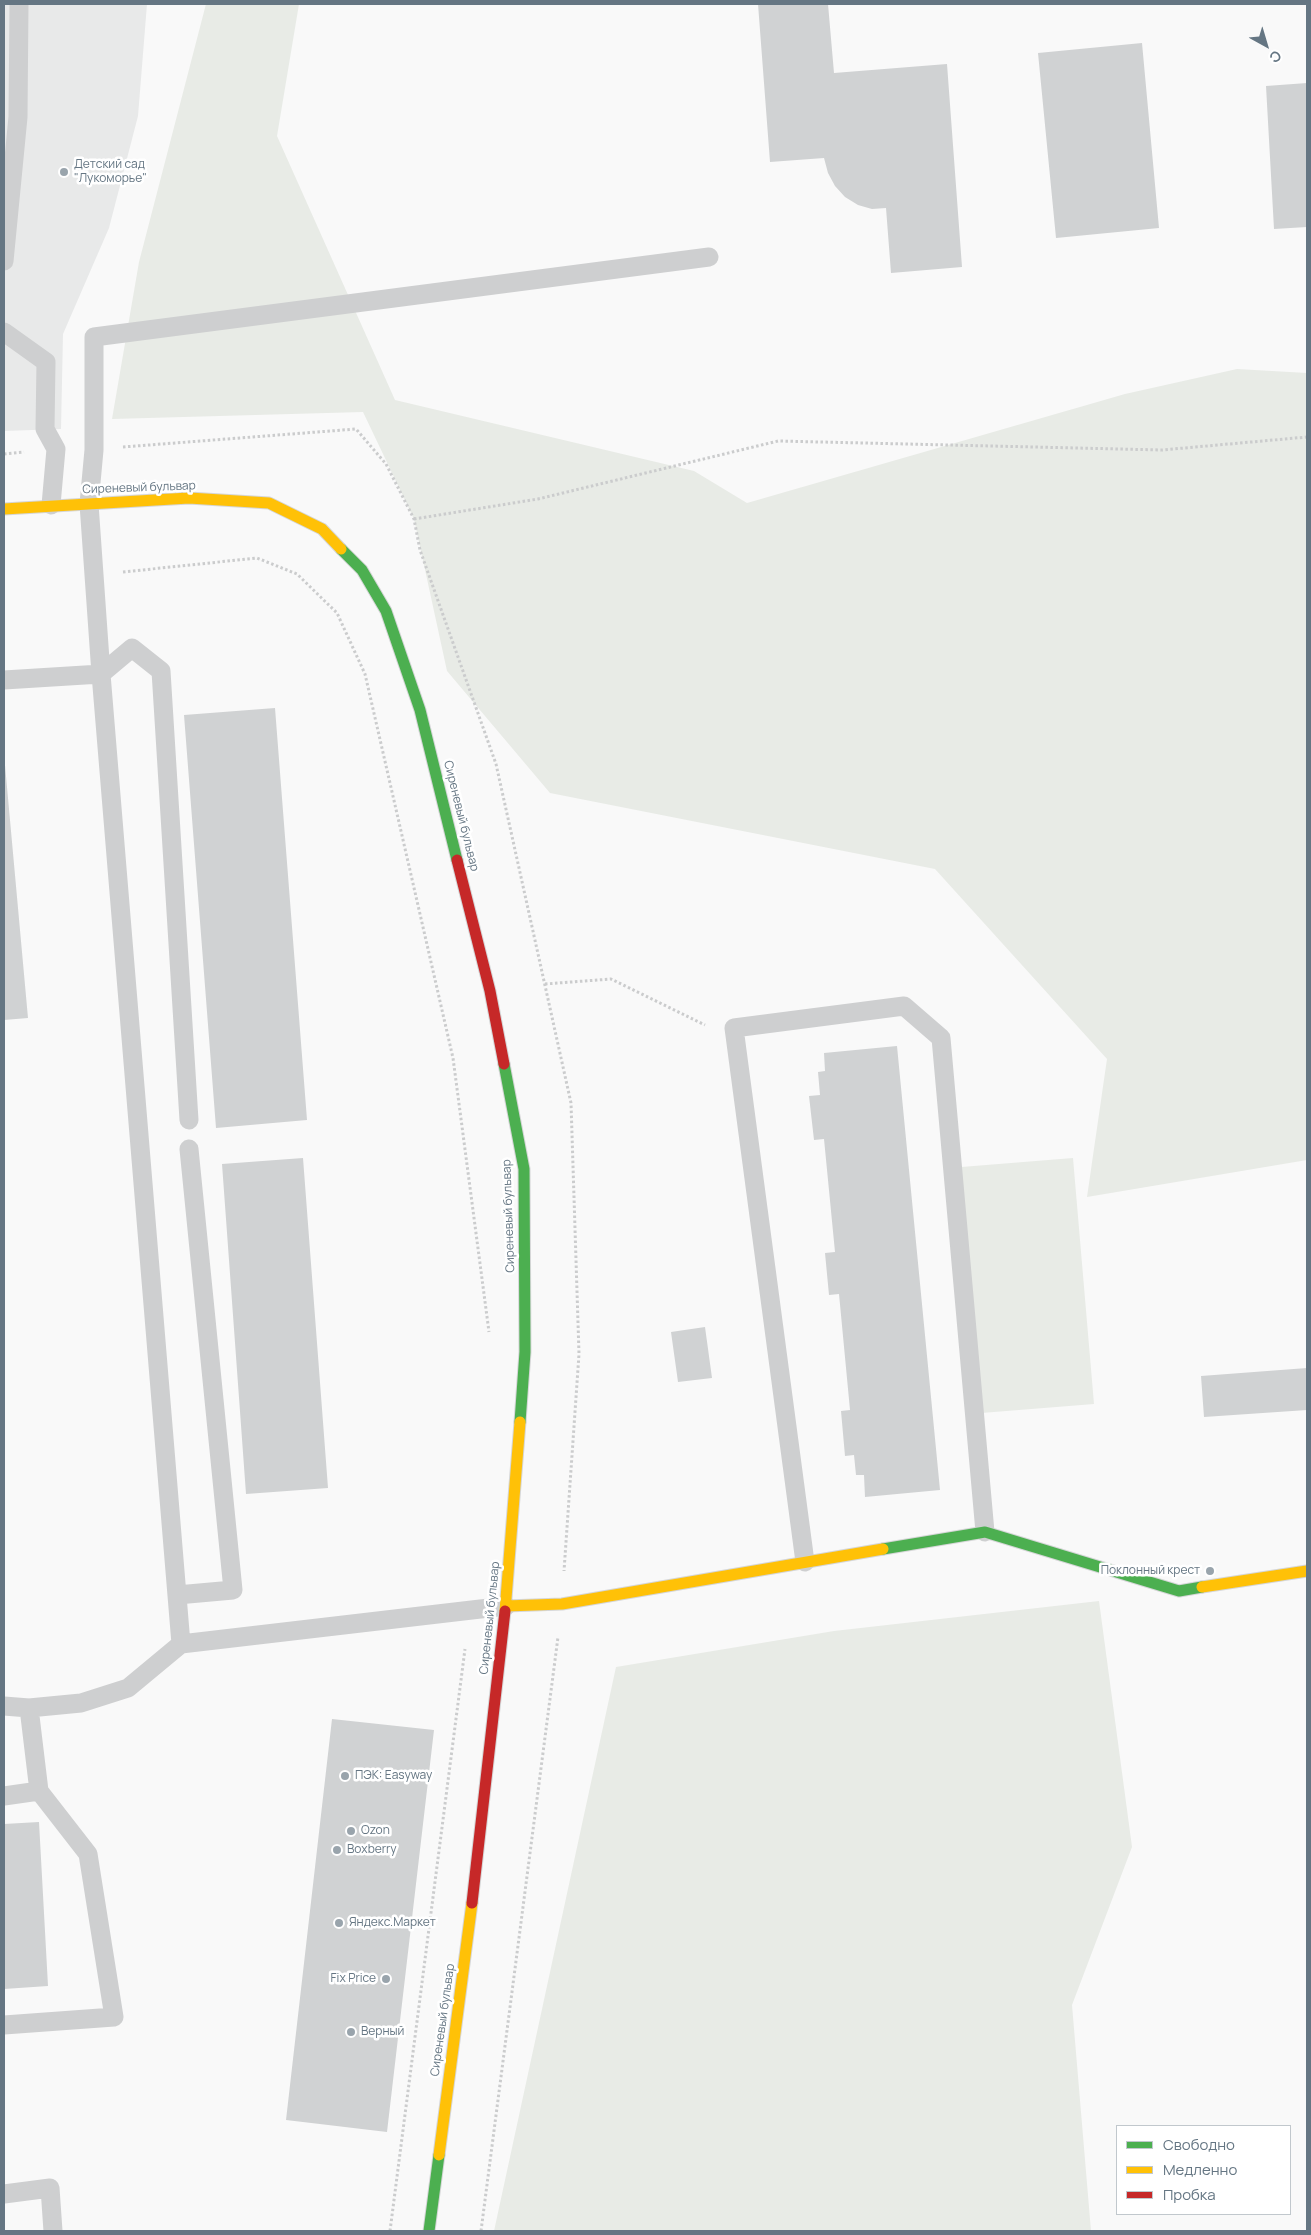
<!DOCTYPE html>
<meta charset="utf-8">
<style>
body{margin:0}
#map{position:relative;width:1311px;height:2235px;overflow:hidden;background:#f9f9f9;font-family:Manrope,sans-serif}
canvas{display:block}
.frame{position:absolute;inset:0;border:5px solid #657683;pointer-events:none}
.legend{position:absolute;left:1116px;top:2125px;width:175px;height:90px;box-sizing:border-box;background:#fff;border:1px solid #c1c8cd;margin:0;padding:6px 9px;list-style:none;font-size:15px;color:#657683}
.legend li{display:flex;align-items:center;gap:10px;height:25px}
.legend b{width:25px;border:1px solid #c1c8cd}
.north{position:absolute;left:1241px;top:20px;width:50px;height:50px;-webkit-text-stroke:4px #fff;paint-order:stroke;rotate:141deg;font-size:14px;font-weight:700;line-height:20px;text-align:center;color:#657683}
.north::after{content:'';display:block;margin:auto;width:18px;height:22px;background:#657683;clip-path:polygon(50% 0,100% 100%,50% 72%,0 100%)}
</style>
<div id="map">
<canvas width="1311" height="2235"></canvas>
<div class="frame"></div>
<ul class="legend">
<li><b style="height:6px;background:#4caf50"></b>Свободно</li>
<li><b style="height:6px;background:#ffc107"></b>Медленно</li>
<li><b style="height:6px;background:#c62828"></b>Пробка</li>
</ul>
<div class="north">С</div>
</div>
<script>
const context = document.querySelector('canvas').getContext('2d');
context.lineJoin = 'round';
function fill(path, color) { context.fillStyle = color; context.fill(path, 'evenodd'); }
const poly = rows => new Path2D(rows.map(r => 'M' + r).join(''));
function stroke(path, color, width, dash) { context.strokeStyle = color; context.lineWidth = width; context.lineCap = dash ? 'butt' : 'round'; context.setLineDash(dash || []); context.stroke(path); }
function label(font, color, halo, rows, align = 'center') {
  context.font = font + ' Manrope,sans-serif'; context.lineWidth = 5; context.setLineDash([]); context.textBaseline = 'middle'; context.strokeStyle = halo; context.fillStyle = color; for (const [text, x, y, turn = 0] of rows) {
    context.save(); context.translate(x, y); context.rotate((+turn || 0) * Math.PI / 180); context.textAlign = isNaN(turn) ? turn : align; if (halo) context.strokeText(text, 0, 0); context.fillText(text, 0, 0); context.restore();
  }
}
const built = poly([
 [4,4,147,4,138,116,109,228,63,334,61,429,4,431]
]);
const green = poly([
 [206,4,299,4,277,136,395,400,694,471,747,503,1125,394,1237,369,1307,373,1307,1160,1087,1197,1107,1059,935,869,550,793,447,671,414,519,363,412,112,419,139,262],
 [1073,1158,1094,1404,969,1414,949,1168],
 [1099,1601,1132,1847,1072,2005,1091,2231,494,2231,616,1667,834,1631]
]);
const building = poly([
 [758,4,828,4,834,73,947,64,962,267,891,273,886,208,872,209,858,205,845,197,835,186,828,173,824,158,770,162],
 [1142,43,1159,228,1056,238,1038,53],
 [1307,83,1307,227,1274,229,1266,86],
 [275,708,307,1120,216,1128,184,715],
 [4,754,28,1018,4,1020],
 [897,1046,940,1490,865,1497,864,1475,856,1475,854,1455,845,1456,841,1411,850,1410,839,1294,829,1295,825,1253,835,1252,824,1139,814,1140,809,1096,820,1095,818,1072,825,1071,824,1053],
 [303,1158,328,1488,246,1494,222,1164],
 [705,1327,712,1378,678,1382,671,1332],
 [1307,1368,1307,1410,1204,1417,1201,1376],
 [332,1719,434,1730,387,2132,286,2120],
 [39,1822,48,1986,4,1989,4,1824]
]);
const path = poly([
 [123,447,356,429,386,464,414,519,420,550,496,764,571,1103,579,1354,564,1571],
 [4,454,24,452],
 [414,519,538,499,778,441,1162,450,1307,437],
 [123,572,257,558,297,574,337,613,365,674,453,1058,489,1332],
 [545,984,611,979,705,1025],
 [390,2231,465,1649],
 [481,2231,558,1637]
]);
const lane = poly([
 [4,261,18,117,19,4],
 [4,332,46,362,45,429,56,449,51,505],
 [4,680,101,674,89,504,94,450,94,337,709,257],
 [805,1562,734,1028,904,1006,941,1038,985,1532],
 [177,1595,233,1590,189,1149],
 [181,1644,506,1606],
 [4,1706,29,1708,81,1703,128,1688,181,1644,101,674,132,648,161,671,189,1120],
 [29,1708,39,1791],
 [4,1796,39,1791,88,1854,114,2017,4,2025],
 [4,2194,50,2188,53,2231]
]);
const fast = poly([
 [341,549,362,570,386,611,420,710,457,860],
 [504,1064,524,1169,525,1352,520,1422],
 [883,1549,985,1532,1179,1591,1202,1587],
 [429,2231,439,2155]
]);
const slow = poly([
 [4,509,189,498,269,503,322,529,341,549],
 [1202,1587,1307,1571],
 [506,1606,562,1604,883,1549],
 [505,1611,520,1422],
 [439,2155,472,1903]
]);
const jam = poly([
 [457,860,490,991,504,1064],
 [472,1903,505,1611]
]);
const markers = [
 [64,172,5,"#99a4ac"],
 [1210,1571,5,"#99a4ac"],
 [345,1776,5,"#99a4ac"],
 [351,1831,5,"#99a4ac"],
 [337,1850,5,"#99a4ac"],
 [339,1923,5,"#99a4ac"],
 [386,1979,5,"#99a4ac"],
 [351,2032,5,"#99a4ac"]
];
const poiNames = [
 ["Детский сад",74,165],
 ["\"Лукоморье\"",74,179],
 ["Поклонный крест",1200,1571,"right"],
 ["ПЭК: Easyway",355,1776],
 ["Ozon",361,1831],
 ["Boxberry",347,1850],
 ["Яндекс.Маркет",349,1923],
 ["Fix Price",376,1979,"right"],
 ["Верный",361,2032]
];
const streetNames = [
 ["Сиреневый бульвар",139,488,-2],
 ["Сиреневый бульвар",461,816,76],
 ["Сиреневый бульвар",509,1216,-92],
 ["Сиреневый бульвар",490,1618,-84],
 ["Сиреневый бульвар",443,2020,-82]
];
fill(built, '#e8e9e9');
fill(green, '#e8ebe6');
fill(building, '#d0d2d3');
stroke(fast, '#d5d6d7', 13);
stroke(slow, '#d5d6d7', 13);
stroke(jam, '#d5d6d7', 13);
stroke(path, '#cbcccd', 3, [2.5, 2.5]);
stroke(lane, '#cecfd0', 19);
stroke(fast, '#4caf50', 11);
stroke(slow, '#ffc107', 11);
stroke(jam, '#c62828', 11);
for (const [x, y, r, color] of markers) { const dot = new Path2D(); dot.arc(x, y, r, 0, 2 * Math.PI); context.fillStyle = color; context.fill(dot); stroke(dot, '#fff', 2); }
label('12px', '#657683', '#fff', poiNames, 'left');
label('12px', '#657683', '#fff', streetNames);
</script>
